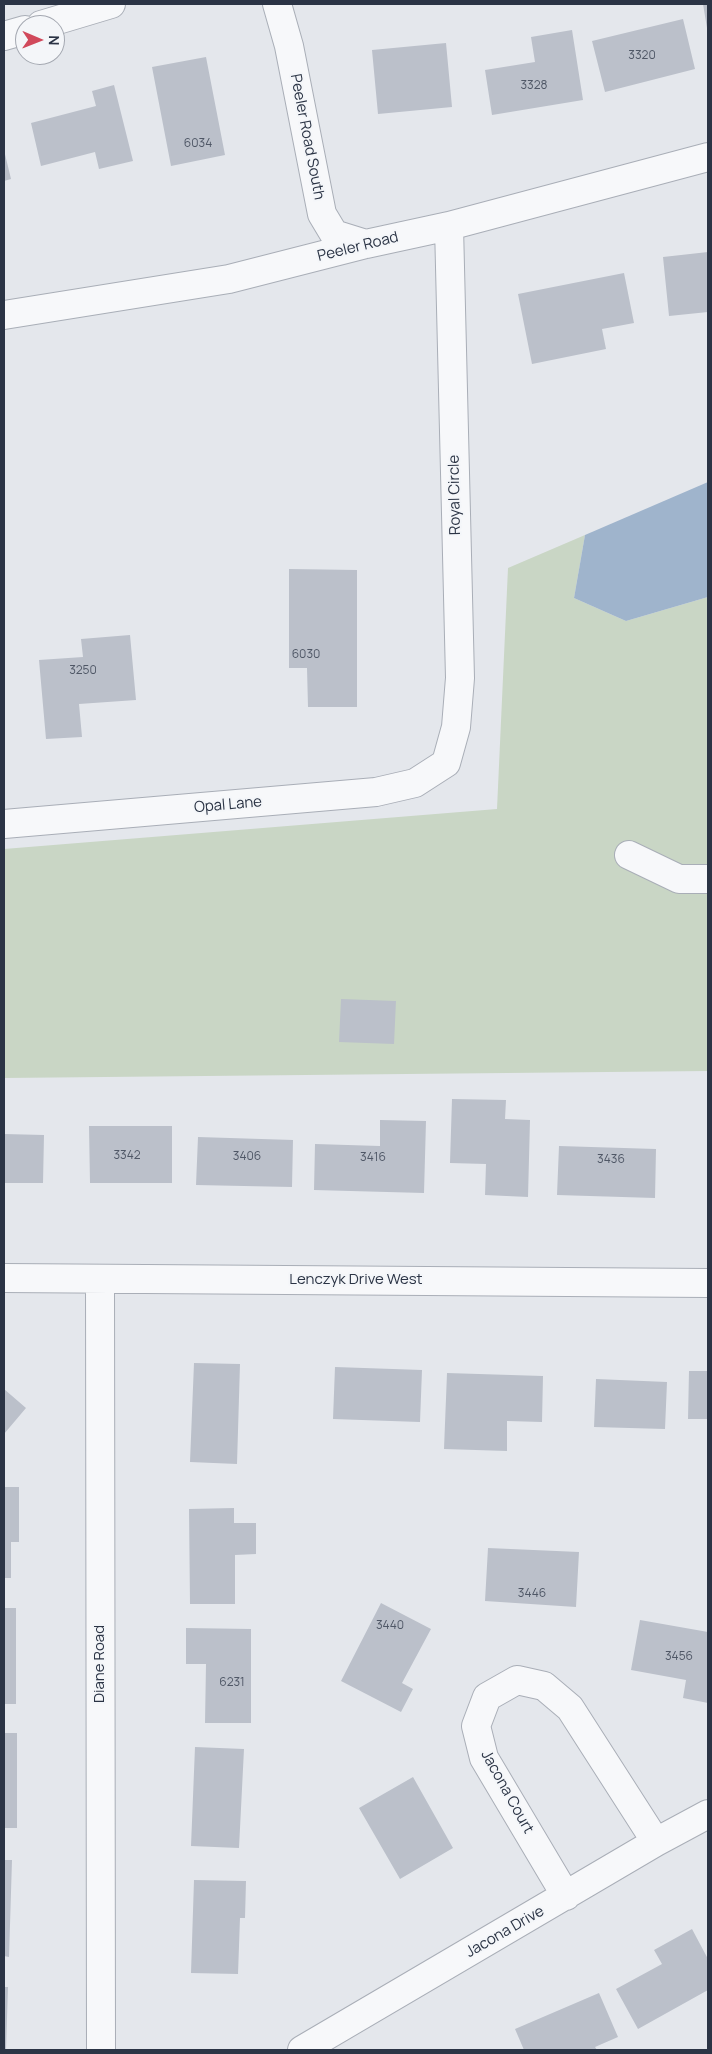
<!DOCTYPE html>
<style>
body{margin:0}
#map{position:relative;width:712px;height:2054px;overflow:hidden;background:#e4e7ec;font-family:Manrope,sans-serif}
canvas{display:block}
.frame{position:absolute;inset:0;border:5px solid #2b3445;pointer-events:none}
.north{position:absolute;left:15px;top:15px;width:50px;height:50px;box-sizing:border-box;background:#f4f6f9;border:1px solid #a4a8b1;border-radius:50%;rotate:91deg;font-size:14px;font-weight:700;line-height:20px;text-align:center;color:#2b3445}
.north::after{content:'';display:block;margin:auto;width:18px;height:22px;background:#d1495b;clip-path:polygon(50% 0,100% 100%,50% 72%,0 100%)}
</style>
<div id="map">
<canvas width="712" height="2054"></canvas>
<div class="frame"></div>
<div class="north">N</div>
</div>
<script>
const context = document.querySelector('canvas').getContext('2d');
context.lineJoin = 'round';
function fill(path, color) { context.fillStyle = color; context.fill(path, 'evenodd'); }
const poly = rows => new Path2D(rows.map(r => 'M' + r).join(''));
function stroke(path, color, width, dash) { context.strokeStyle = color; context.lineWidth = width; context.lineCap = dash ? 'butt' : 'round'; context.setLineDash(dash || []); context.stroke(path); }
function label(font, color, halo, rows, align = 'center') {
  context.font = font + ' Manrope,sans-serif'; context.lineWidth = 4; context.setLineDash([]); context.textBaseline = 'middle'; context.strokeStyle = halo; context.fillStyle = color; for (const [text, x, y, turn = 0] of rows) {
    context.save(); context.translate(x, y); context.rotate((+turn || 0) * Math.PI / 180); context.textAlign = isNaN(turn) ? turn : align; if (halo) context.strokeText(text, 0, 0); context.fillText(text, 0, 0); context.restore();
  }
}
const green = poly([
 [585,535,574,598,626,621,708,597,708,1071,4,1078,4,849,497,809,508,568]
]);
const water = poly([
 [708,482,708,597,626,621,574,598,585,535]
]);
const building = poly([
 [703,4,708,4,708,28,707,28],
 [683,19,695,69,605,92,592,41],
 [572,30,583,100,492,115,485,70,535,62,531,37],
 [446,43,452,107,378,114,372,50],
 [206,57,225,155,171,166,152,67],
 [114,85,133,161,99,169,95,152,41,166,31,123,96,106,92,91],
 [4,150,11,179,4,181],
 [708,252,708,312,669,316,663,257],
 [624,273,634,323,602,329,606,349,532,364,518,294],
 [289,569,357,570,357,707,308,707,307,668,289,668],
 [130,635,136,700,79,704,82,737,46,739,39,660,83,657,81,639],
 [341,999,396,1001,394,1044,339,1042],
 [452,1099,506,1100,505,1119,530,1120,528,1197,485,1195,486,1164,450,1163],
 [380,1120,426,1121,424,1193,314,1190,315,1144,380,1146],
 [89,1126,172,1126,172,1183,90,1183],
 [4,1134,44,1135,43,1183,4,1183],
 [198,1137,293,1140,292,1187,196,1185],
 [559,1146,656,1149,655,1198,557,1195],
 [194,1363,240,1364,237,1464,190,1462],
 [335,1367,422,1370,420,1422,333,1419],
 [689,1371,708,1371,708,1419,688,1419],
 [447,1373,543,1376,542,1422,507,1421,507,1451,444,1449],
 [596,1379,667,1382,665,1429,594,1427],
 [4,1389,26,1408,4,1434],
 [4,1487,19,1487,19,1542,11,1542,11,1578,4,1578],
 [234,1508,234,1523,256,1523,256,1554,235,1555,235,1604,190,1604,189,1509],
 [488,1548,579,1552,576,1607,485,1601],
 [381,1603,431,1629,402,1683,413,1689,401,1712,341,1681],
 [4,1608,16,1608,16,1704,4,1704],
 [640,1620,708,1632,708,1703,683,1698,686,1680,631,1670],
 [186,1628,251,1629,251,1723,205,1723,206,1664,186,1664],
 [4,1733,17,1733,17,1828,4,1828],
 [195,1747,244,1749,239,1848,191,1846],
 [413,1777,453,1848,400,1879,359,1808],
 [4,1860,12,1860,9,1957,4,1956],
 [194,1880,246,1881,245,1918,240,1918,238,1974,191,1973],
 [692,1929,708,1959,708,1990,638,2029,616,1989,662,1964,654,1950],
 [4,1987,8,1987,6,2050,4,2050],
 [599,1993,618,2037,595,2047,597,2050,524,2050,515,2029]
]);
const minor = poly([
 [277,4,289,46,322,214,334,234,366,244],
 [41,25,111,4],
 [4,36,25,30],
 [4,315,229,279,366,244,449,226,708,157],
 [4,824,376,792,415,783,446,763,456,727,460,678,449,226],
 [629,855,679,879,708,879],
 [4,1278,708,1283],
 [100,1279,101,2050],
 [566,1896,484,1758,476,1726,487,1697,517,1680,544,1686,570,1708,656,1842],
 [302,2050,656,1842,708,1814]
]);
const numberNames = [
 ["3320",642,56],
 ["3328",534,86],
 ["6034",198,144],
 ["6030",306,655],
 ["3250",83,671],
 ["3342",127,1156],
 ["3406",247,1157],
 ["3416",373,1158],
 ["3436",611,1160],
 ["3446",532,1594],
 ["3440",390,1626],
 ["3456",679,1657],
 ["6231",232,1683]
];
const streetNames = [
 ["Peeler Road South",307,137,79],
 ["Peeler Road",358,247,-14],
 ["Royal Circle",455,495,-91],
 ["Opal Lane",228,805,-5],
 ["Lenczyk Drive West",356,1280],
 ["Diane Road",100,1664,-90],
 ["Jacona Court",507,1792,61],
 ["Jacona Drive",505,1932,-30]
];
fill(green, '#c9d6c5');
fill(water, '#9fb4cc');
fill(building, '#bbc0ca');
stroke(minor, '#a9aeb7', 30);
stroke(minor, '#f7f8fa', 28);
label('12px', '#4f5766', null, numberNames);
label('15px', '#2b3445', '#f4f6f9', streetNames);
</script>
